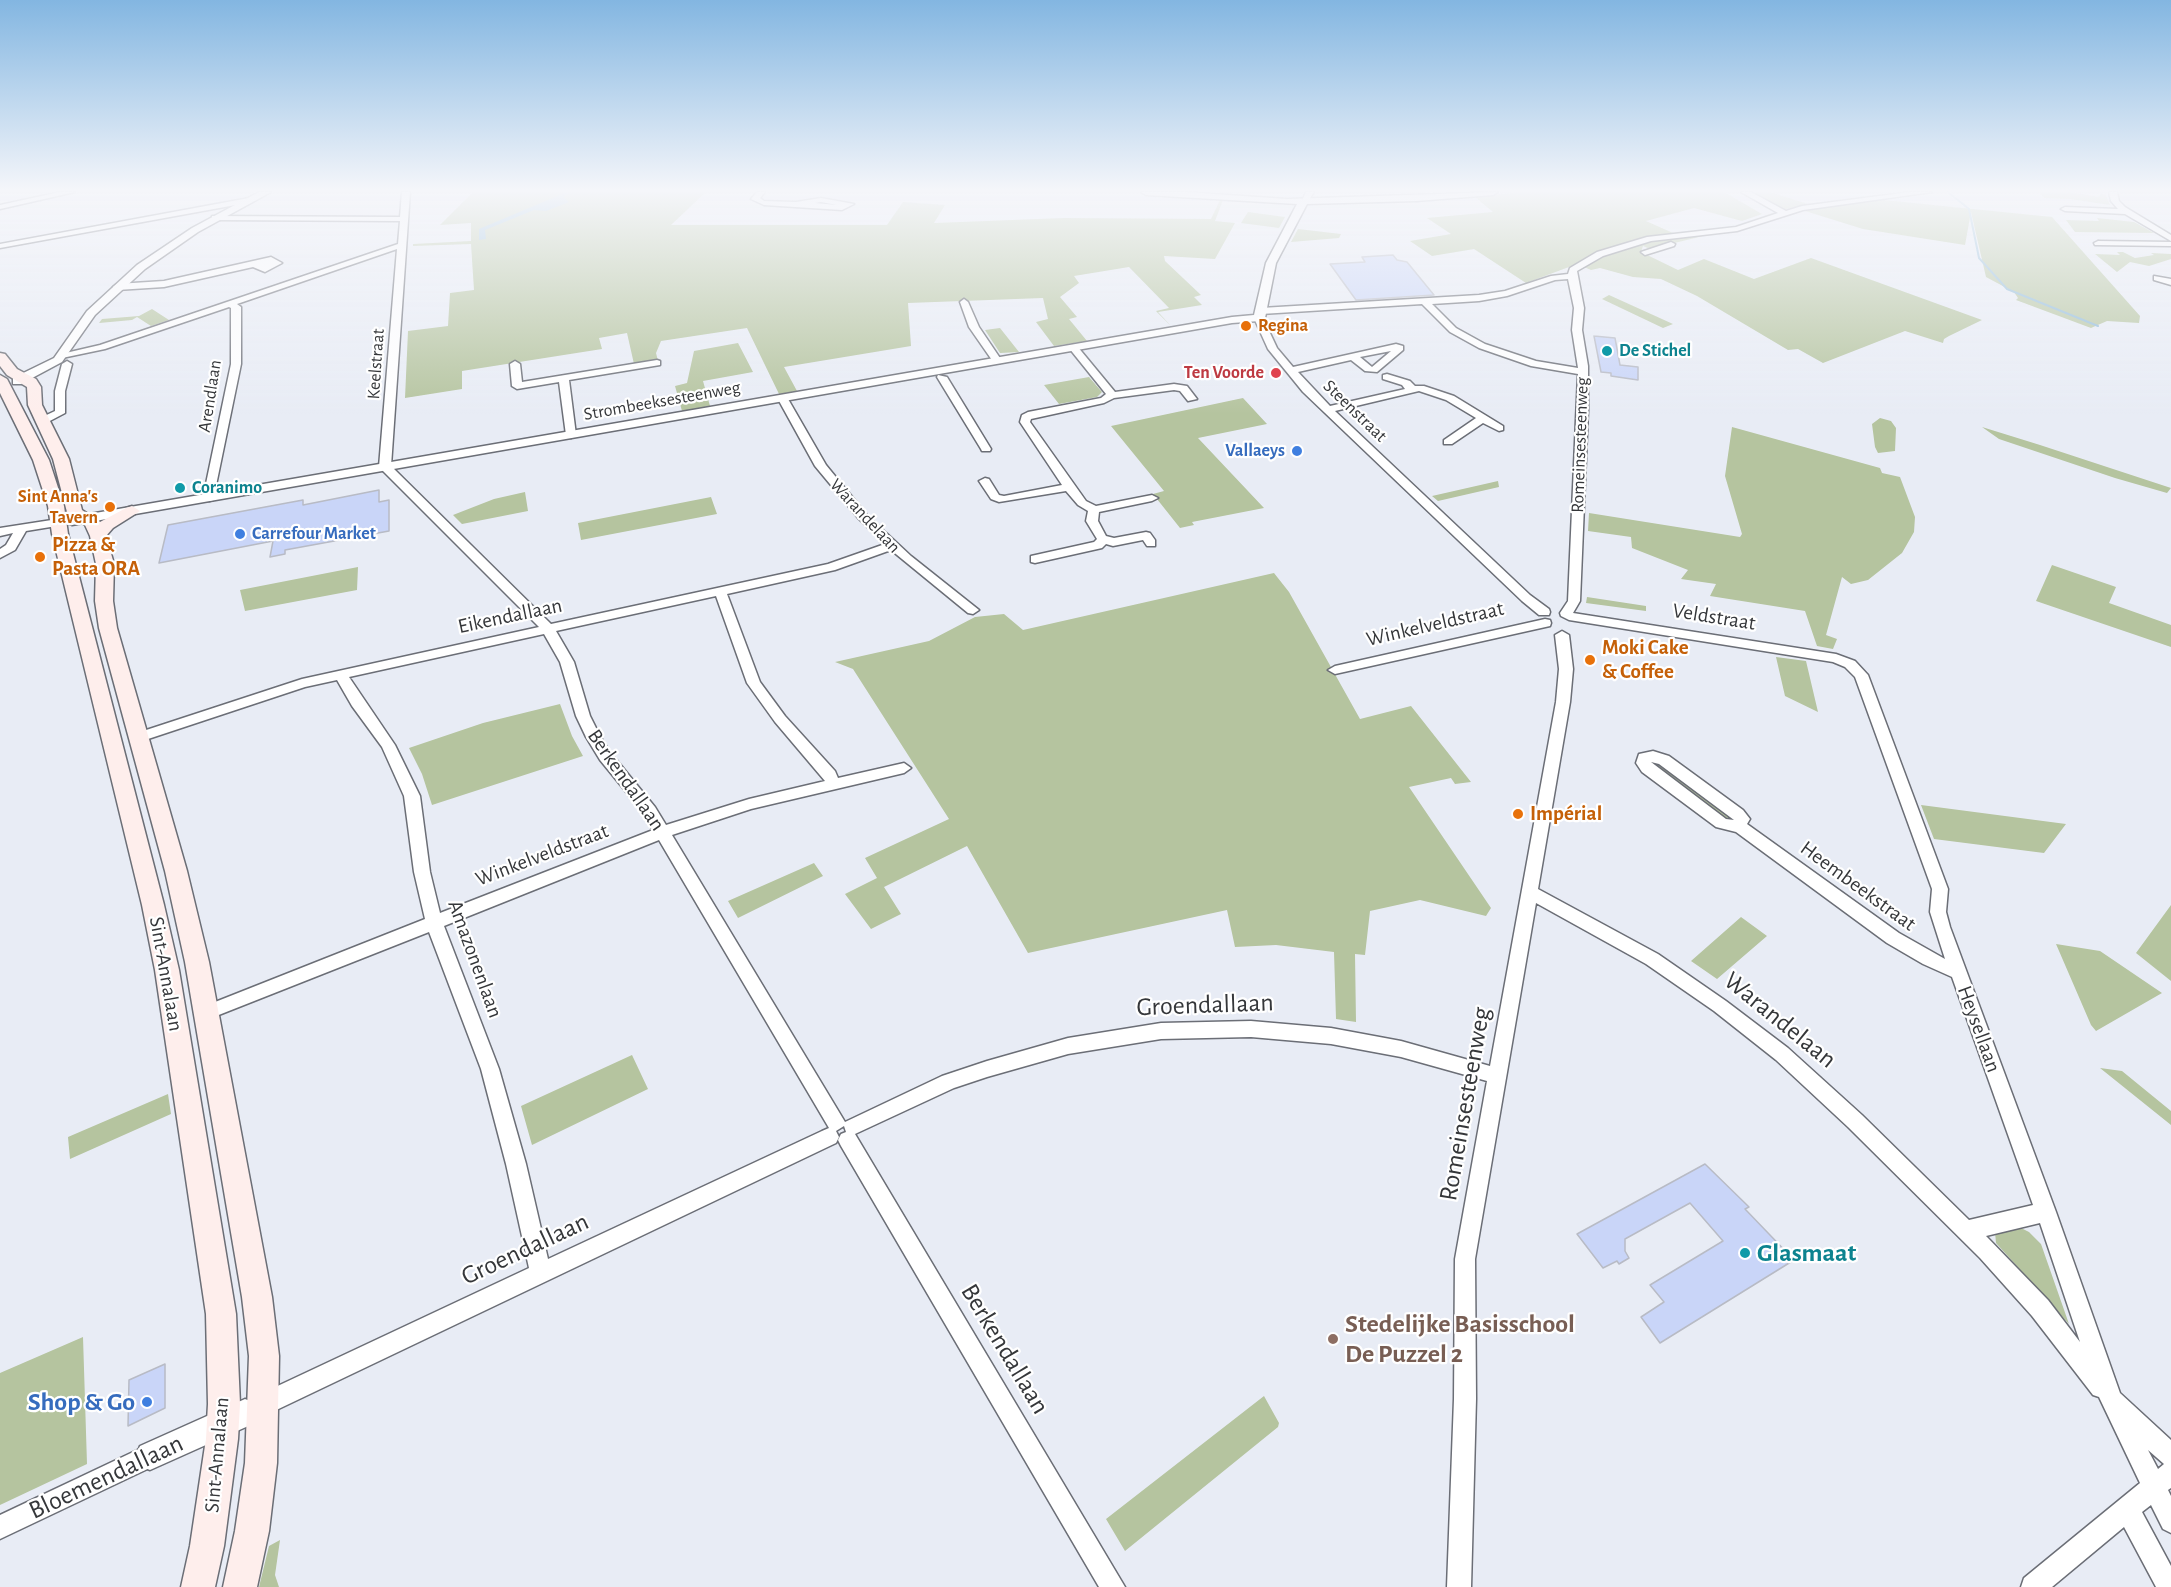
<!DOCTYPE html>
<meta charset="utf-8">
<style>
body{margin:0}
canvas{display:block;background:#e8ecf5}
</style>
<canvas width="2171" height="1587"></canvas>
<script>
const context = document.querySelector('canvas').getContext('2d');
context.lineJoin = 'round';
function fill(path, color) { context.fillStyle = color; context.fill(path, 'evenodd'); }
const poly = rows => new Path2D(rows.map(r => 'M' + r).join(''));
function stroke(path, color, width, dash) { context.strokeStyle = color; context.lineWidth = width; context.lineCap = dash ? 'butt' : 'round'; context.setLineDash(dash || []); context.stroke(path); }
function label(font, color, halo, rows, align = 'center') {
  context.font = font + ' "Alegreya Sans",sans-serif'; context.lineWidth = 4.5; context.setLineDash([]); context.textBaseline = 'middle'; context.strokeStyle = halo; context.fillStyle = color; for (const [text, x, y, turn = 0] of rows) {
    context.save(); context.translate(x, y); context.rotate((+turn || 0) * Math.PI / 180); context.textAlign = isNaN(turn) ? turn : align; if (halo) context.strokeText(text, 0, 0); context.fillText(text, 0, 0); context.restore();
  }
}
const green = poly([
 [473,192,706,192,671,225,887,225,903,202,945,205,934,223,1064,218,1211,219,1220,200,1223,200,1215,221,1235,223,1215,259,1164,256,1165,261,1201,295,1194,297,1202,305,1158,312,1171,326,1156,311,1169,308,1129,267,1074,276,1079,283,1060,297,1077,317,1069,319,1087,341,1054,346,1036,322,1048,319,1043,298,908,303,911,346,784,367,797,391,779,394,747,328,661,341,656,353,658,361,634,364,627,333,599,338,602,349,462,371,462,389,405,398,408,331,448,326,450,293,474,290,471,244,413,246,413,244,471,241,471,223,440,225],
 [1520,192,1724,192,1762,214,1742,221,1694,208,1646,221,1673,233,1707,235,1650,249,1643,246,1641,252,1678,270,1704,259,1754,279,1811,258,1982,320,1949,336,1944,339,1943,343,1905,331,1823,363,1798,349,1788,350,1697,296,1661,279,1633,277,1600,268,1591,270,1577,264,1526,283,1474,249,1432,256,1410,241,1451,234,1427,218,1493,212,1475,197],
 [1753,192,1770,192,1808,204,1786,209,1779,208],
 [2039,192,2071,192,2099,197,2101,194,2106,195,2110,205,2070,199,2044,198],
 [1884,200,2052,217,2140,316,2139,323,2107,321,2091,328,2016,300,2018,298,2014,292,1986,277,1971,212,1965,245,1863,229,1802,210],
 [1248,212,1285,217,1279,228,1241,223],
 [2097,218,2134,222,2154,233,2075,232,2066,220,2099,221],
 [1298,229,1341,234,1339,238,1291,242],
 [2117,252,2123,252,2135,258,2154,255,2151,253,2171,254,2171,259,2149,266,2130,262,2117,272,2095,254,2120,255],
 [1609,295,1673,324,1663,328,1602,299],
 [152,309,169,320,151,326,137,317,132,320,99,323,102,319,139,316],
 [1000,328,1019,352,1000,353,985,330],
 [738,343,753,372,703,381,710,406,682,411,675,386,687,383,694,351],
 [1089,377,1102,392,1097,397,1059,404,1044,385],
 [1243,398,1267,424,1198,438,1264,508,1192,522,1194,525,1180,528,1153,494,1164,491,1111,426],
 [1880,418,1891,421,1896,428,1895,451,1878,453,1875,447,1872,424],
 [1732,427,1880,468,1882,473,1900,477,1915,517,1914,532,1902,553,1868,580,1851,584,1842,577,1826,635,1837,639,1833,649,1817,646,1805,611,1710,596,1716,584,1681,579,1688,570,1632,548,1631,537,1588,531,1589,513,1740,537,1742,534,1725,476],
 [1982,427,2040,445,2171,488,2167,493,2115,478,1999,439],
 [1498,481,1499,487,1438,501,1432,496],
 [525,492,528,511,462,524,453,515,494,499],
 [711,497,717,514,581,540,578,523],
 [2052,565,2116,587,2109,603,2171,625,2171,647,2036,601],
 [358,567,357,590,245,611,240,590],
 [1274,573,1289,592,1360,719,1411,706,1471,782,1455,784,1451,778,1409,787,1491,908,1486,916,1420,900,1370,911,1365,955,1355,954,1356,1022,1336,1019,1334,952,1276,945,1235,947,1227,910,1028,953,967,846,884,887,901,914,871,929,845,894,877,878,865,858,949,819,853,669,835,662,929,641,975,617,1004,614,1023,630],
 [1587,597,1646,606,1646,611,1586,603],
 [1776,657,1806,661,1818,712,1785,696],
 [560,704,572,736,583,756,432,805,422,774,409,748,483,723],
 [1653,760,1734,819,1733,821,1727,822,1649,761],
 [1921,805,2066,824,2044,853,1934,839],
 [814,863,823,876,738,918,728,901],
 [2171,905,2171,981,2136,953],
 [1741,917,1767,936,1717,979,1691,961],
 [2056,944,2100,951,2162,993,2096,1031,2091,1025],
 [632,1055,648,1089,532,1145,521,1106],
 [2100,1068,2122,1071,2171,1111,2171,1125],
 [168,1094,171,1114,70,1159,68,1137],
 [2019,1227,2029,1232,2041,1244,2069,1324,1996,1243,1995,1232],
 [83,1337,87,1464,0,1505,0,1373],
 [1264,1396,1279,1423,1278,1427,1125,1551,1106,1519],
 [280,1540,275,1575,279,1587,259,1587,269,1546]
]);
const water = poly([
 [567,192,572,192,563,197,569,202,546,211,534,210,485,230,486,239,479,240,479,229]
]);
const stream = poly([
 [1948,192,1969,209,1979,258,2007,289,2098,326]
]);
const building = poly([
 [1393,255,1397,260,1407,262,1434,295,1356,300,1330,264,1365,262,1362,257,1393,255],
 [1594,336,1615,338,1620,365,1638,367,1638,380,1611,376,1611,373,1601,372,1594,336],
 [379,490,379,502,389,500,389,531,285,550,285,554,270,557,273,541,159,563,168,525,303,500,303,505,379,490],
 [1705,1164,1749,1207,1745,1209,1794,1260,1660,1343,1641,1317,1664,1302,1650,1285,1723,1241,1690,1203,1625,1239,1625,1251,1629,1258,1619,1264,1617,1261,1603,1268,1577,1234,1705,1164],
 [165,1364,165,1408,128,1426,129,1380,165,1364]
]);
const minor = poly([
 [60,192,75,192,0,209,0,205,60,192],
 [402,192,410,192,391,466,551,624,828,564,885,544,859,519,815,466,778,399,783,396,788,399,826,465,867,515,911,556,979,610,973,614,968,613,891,550,835,570,727,594,760,682,785,716,835,771,838,778,904,763,911,768,904,773,751,809,672,835,845,1122,942,1076,987,1061,1068,1038,1161,1023,1251,1021,1331,1028,1401,1041,1490,1066,1556,702,1559,669,1555,635,1562,631,1569,635,1573,669,1570,702,1538,889,1658,954,1726,1001,1788,1048,1862,1115,1969,1220,2033,1205,1952,977,1923,964,1887,943,1736,832,1716,827,1642,772,1636,763,1639,754,1653,751,1669,756,1743,810,1750,819,1747,824,1899,933,1945,959,1930,912,1932,889,1855,677,1845,667,1833,662,1569,620,1561,616,1560,613,1568,601,1578,374,1531,366,1479,348,1450,332,1422,304,1261,314,1256,311,1261,308,1479,295,1505,291,1551,276,1568,274,1570,268,1597,252,1647,237,1736,227,1778,213,1741,192,1751,192,1786,211,1802,206,1910,192,1932,192,1803,210,1737,231,1651,241,1603,256,1577,271,1584,308,1582,330,1588,366,1588,410,1580,601,1573,613,1836,654,1855,661,1868,675,1948,889,1946,912,1950,927,2056,1212,2120,1393,2171,1440,2171,1488,2168,1490,2171,1496,2171,1533,2163,1529,2151,1505,2142,1512,2171,1566,2171,1587,2156,1587,2124,1527,2052,1587,2021,1587,2024,1578,2140,1483,2099,1397,2093,1395,2032,1316,1980,1258,1848,1127,1776,1060,1714,1011,1646,964,1536,903,1475,1259,1476,1399,1471,1587,1447,1587,1454,1399,1455,1259,1487,1081,1401,1057,1331,1044,1251,1037,1161,1039,1068,1054,987,1077,954,1088,855,1134,1125,1587,1099,1587,841,1146,838,1140,841,1134,846,1132,844,1126,836,1131,829,1128,659,840,444,926,499,1069,526,1164,548,1259,822,1131,829,1128,836,1131,839,1137,836,1143,268,1414,260,1417,252,1414,249,1406,252,1398,529,1268,506,1164,481,1069,429,932,206,1020,200,1018,197,1013,200,1008,425,919,414,872,404,796,382,747,352,706,337,680,305,687,139,742,132,737,134,734,302,679,539,627,379,467,397,249,237,304,241,307,241,364,213,500,209,501,203,498,231,364,231,308,229,307,105,349,62,358,57,355,100,345,398,244,400,221,215,220,212,220,212,216,400,217,402,192],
 [1568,279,1574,308,1572,330,1578,368,1536,361,1485,344,1456,328,1432,304,1479,301,1507,296,1555,280,1568,279],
 [716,596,747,683,775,722,825,781,749,799,666,825,655,807,610,752,600,736,590,716,574,662,556,631,716,596],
 [544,634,560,662,576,716,586,737,600,760,645,815,653,830,440,913,430,872,420,796,395,745,349,677,544,634],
 [1651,762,1659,764,1734,820,1726,819,1651,762],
 [2040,1223,2080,1342,2048,1300,1986,1236,2040,1223],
 [2148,1450,2164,1464,2158,1469,2148,1450],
 [757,192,765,192,760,198,764,201,796,202,821,198,854,204,842,210,764,205,751,199,757,192],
 [821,202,837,205,815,203,821,202],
 [1306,192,1314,192,1307,203,1301,203,1306,192],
 [2109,192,2117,192,2119,201,2125,207,2171,235,2171,241,2125,214,2065,211,2061,209,2065,207,2118,209,2111,201,2109,192],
 [249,198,252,198,252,202,0,248,0,244,249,198],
 [2098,241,2171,242,2171,246,2095,245,2094,243,2098,241],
 [1671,242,1675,244,1674,246,1645,255,1641,252,1671,242],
 [271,257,282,263,265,272,253,267,164,287,117,290,113,287,117,284,164,281,271,257],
 [2154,276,2171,279,2171,285,2154,280,2154,276],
 [964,299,968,302,979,327,1002,361,1000,363,994,363,969,327,960,302,964,299],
 [1256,316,1262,316,1277,348,1293,367,1396,344,1403,346,1403,350,1377,372,1365,371,1351,360,1298,372,1330,406,1405,389,1402,385,1383,379,1383,375,1387,374,1410,381,1415,386,1424,386,1454,396,1503,426,1503,430,1499,431,1483,423,1452,444,1444,444,1444,440,1476,418,1446,400,1419,391,1335,411,1530,595,1549,609,1550,612,1549,615,1539,615,1522,601,1303,392,1268,349,1254,318,1256,316],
 [1391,351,1372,367,1360,357,1391,351],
 [1074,345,1077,346,1115,392,1174,384,1187,386,1197,399,1188,401,1180,391,1174,390,1114,398,1104,403,1031,419,1030,422,1086,501,1096,506,1152,495,1158,498,1152,501,1099,512,1098,521,1106,536,1114,538,1146,532,1150,533,1155,540,1155,546,1147,546,1143,540,1113,546,1106,544,1102,548,1035,563,1031,562,1031,556,1094,542,1097,539,1086,521,1088,511,1078,505,1066,491,999,502,991,499,979,481,985,478,989,479,999,495,1004,496,1062,485,1020,422,1022,415,1028,412,1101,398,1106,394,1069,348,1074,345],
 [657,360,660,361,660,365,569,380,576,435,571,438,566,435,559,382,517,389,512,386,510,364,515,361,520,364,522,382,657,360],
 [67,361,72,364,65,391,65,413,46,423,38,423,38,419,55,411,55,391,62,364,67,361],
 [938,375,947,377,991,449,990,451,982,451,981,449,937,377,938,375],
 [71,517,77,521,75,523,26,531,15,550,0,558,0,549,6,545,13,533,0,536,0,528,71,517],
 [1545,619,1550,620,1551,623,1550,626,1335,674,1328,670,1335,666,1545,619],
 [150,1444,158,1448,162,1456,158,1464,0,1539,0,1515,150,1444]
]);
const tertiary = poly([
 [259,192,271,192,198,232,145,269,95,315,62,362,21,384,13,384,13,378,54,358,87,311,137,265,192,228,259,192],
 [1141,192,1185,192,1287,199,1498,192,1493,195,1416,201,1307,204,1276,263,1265,318,1259,321,1232,323,72,525,65,521,72,517,1232,317,1254,315,1266,263,1297,204,1146,195,1141,192],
 [245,1399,255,1403,259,1413,255,1423,150,1470,140,1466,136,1456,140,1446,245,1399]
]);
const secondary = poly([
 [0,353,5,354,17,369,36,379,41,387,42,405,69,459,82,510,100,522,126,508,132,506,140,511,113,528,106,536,114,564,113,601,117,628,187,871,209,962,272,1297,279,1356,277,1463,269,1531,257,1587,223,1587,235,1531,245,1463,249,1356,242,1297,185,962,165,871,99,628,95,601,96,564,90,536,85,525,67,512,53,459,28,405,27,387,7,375,0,366,0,353],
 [0,375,7,379,49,460,64,506,68,534,164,905,179,970,236,1314,240,1404,238,1439,224,1546,215,1587,181,1587,190,1546,206,1439,208,1404,206,1314,155,970,142,905,52,534,48,506,33,460,0,393,0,375]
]);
const markers = [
 [1246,326,6,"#e8710a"],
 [1607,351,6,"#0f9aa8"],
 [1276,373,6,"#e0444e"],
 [1297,451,6,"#3f7fe0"],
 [180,488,6,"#0f9aa8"],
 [110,507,6,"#e8710a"],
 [240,534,6,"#3f7fe0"],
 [40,557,6,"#e8710a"],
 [1590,660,6,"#e8710a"],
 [1518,814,6,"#e8710a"],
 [1745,1253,6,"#0f9aa8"],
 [1333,1339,6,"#8d6e63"],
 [147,1402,6,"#3f7fe0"]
];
const farFoodnames = [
 ["Regina",1258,326],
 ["Sint Anna's",98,497,"right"],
 ["Tavern",98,518,"right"]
];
const farCulturenames = [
 ["De Stichel",1619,351],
 ["Coranimo",192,488]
];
const farStreetnames = [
 ["Keelstraat",376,364,-86],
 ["Arendlaan",210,396,-81],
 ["Strombeeksesteenweg",662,401,-10],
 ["Steenstraat",1355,411,44],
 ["Romeinsesteenweg",1580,445,-88],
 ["Warandelaan",865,516,47]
];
const farHealthnames = [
 ["Ten Voorde",1264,373]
];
const farShopnames = [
 ["Vallaeys",1285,451],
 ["Carrefour Market",252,534,"left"]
];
const foodNames = [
 ["Pizza &",52,545],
 ["Pasta ORA",52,569],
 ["Moki Cake",1602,648],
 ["& Coffee",1602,672],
 ["Impérial",1530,814]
];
const streetNames = [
 ["Eikendallaan",510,616,-12],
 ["Veldstraat",1714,617,9],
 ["Winkelveldstraat",1435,624,-13],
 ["Berkendallaan",626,780,55],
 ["Winkelveldstraat",542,855,-21],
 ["Heembeekstraat",1858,886,36],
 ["Amazonenlaan",475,959,70],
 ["Sint-Annalaan",166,974,80],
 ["Heysellaan",1979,1029,70],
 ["Sint-Annalaan",217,1455,-85]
];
const nearStreetnames = [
 ["Groendallaan",1205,1005,-2],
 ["Warandelaan",1780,1020,39],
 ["Romeinsesteenweg",1465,1104,-80],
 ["Groendallaan",525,1249,-25],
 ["Berkendallaan",1005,1349,59],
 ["Bloemendallaan",106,1477,-25]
];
const nearCulturenames = [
 ["Glasmaat",1757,1253]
];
const nearEducationnames = [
 ["Stedelijke Basisschool",1345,1324],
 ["De Puzzel 2",1345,1354]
];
const nearShopnames = [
 ["Shop & Go",135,1402]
];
fill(green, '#b5c49f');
fill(water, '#8db9d7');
stroke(stream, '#8db9d7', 2);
fill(building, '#c9d5f8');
stroke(building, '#b8bbc5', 1.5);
stroke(minor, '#6b6e76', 3);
stroke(tertiary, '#6b6e76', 3);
stroke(secondary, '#6b6e76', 3);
fill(minor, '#fff');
fill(tertiary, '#fff');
fill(secondary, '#feeeec');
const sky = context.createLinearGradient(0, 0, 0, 414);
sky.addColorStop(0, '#83b6e1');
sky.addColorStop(0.46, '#f5f6fa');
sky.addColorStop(1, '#f5f6fa00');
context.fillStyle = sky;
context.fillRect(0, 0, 2171, 414);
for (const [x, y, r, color] of markers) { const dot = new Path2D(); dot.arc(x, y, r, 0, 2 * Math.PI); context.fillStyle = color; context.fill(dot); stroke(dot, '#fff', 2); }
label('bold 18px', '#c56008', '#fff', farFoodnames, 'left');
label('bold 18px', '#0d838f', '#fff', farCulturenames, 'left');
label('18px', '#35373a', '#fff', farStreetnames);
label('bold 18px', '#be3a42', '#fff', farHealthnames, 'right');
label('bold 18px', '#366cbe', '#fff', farShopnames, 'right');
label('bold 21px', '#c56008', '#fff', foodNames, 'left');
label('21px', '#35373a', '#fff', streetNames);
label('26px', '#35373a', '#fff', nearStreetnames);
label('bold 26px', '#0d838f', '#fff', nearCulturenames, 'left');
label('bold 26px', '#785e54', '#fff', nearEducationnames, 'left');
label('bold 26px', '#366cbe', '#fff', nearShopnames, 'right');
</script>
